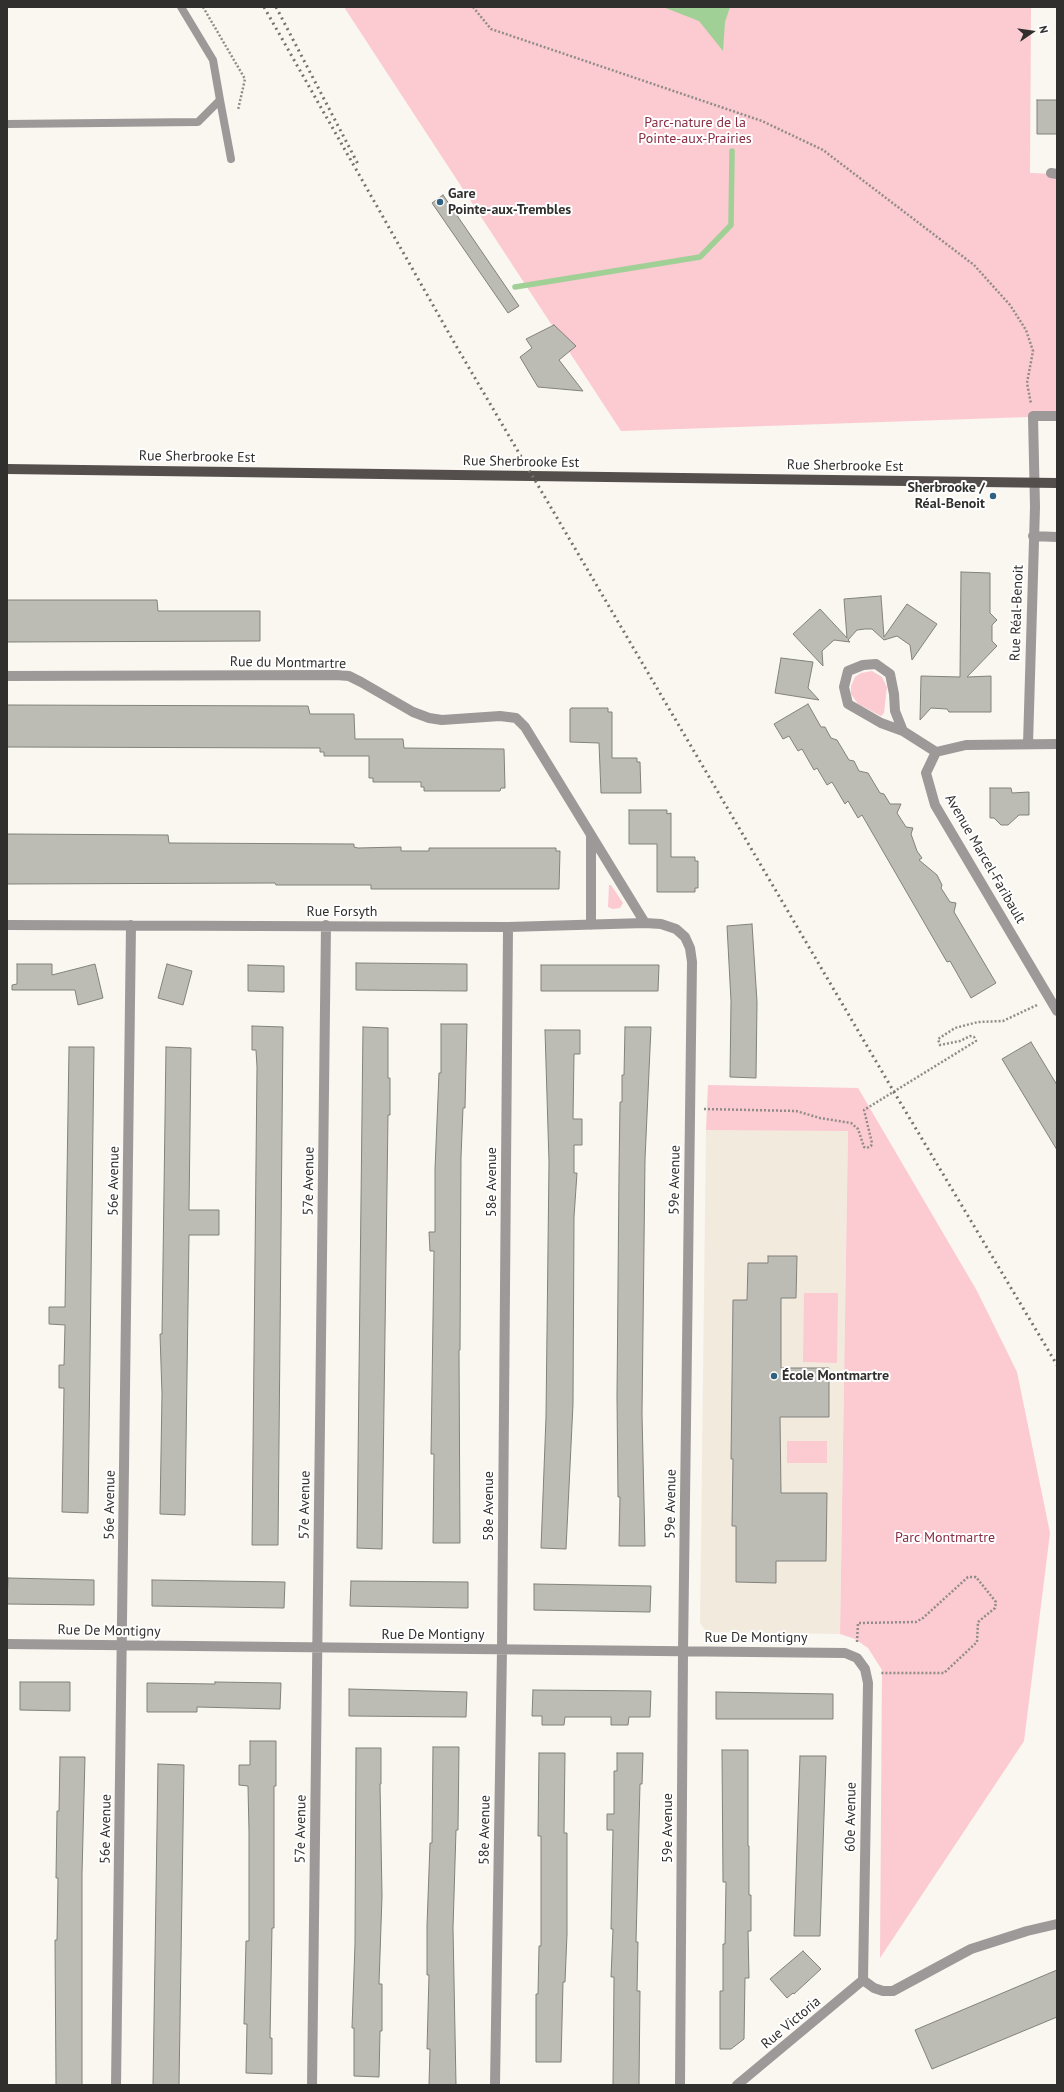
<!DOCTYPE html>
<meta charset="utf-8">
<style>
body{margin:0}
#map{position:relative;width:1064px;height:2092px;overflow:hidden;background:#faf6f0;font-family:"PT Sans",sans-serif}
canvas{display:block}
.frame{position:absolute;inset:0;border:8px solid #312f2d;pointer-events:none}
.north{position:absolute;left:1012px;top:12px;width:40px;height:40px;-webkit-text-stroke:3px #fff;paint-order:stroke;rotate:77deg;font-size:11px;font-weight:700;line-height:16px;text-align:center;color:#312f2d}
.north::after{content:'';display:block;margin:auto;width:14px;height:18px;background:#312f2d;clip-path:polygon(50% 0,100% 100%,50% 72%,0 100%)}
</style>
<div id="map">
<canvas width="1064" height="2092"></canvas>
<div class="frame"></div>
<div class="north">N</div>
</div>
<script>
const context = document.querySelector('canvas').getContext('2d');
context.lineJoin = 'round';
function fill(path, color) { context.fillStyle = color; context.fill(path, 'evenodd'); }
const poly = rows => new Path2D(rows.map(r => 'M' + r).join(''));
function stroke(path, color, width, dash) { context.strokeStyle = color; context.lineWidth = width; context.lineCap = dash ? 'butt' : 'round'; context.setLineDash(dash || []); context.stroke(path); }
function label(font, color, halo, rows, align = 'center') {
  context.font = font + ' "PT Sans",sans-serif'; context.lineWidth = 4; context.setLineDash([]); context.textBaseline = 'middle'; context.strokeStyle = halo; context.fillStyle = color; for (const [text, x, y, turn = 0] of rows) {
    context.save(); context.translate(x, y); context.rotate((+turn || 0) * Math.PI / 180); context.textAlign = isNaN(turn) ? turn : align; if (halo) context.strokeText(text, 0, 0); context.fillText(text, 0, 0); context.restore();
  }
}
const built = poly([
 [706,1130,848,1130,840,1634,710,1632,705,1630,700,1623]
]);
const green = poly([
 [344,7,1031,7,1030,173,1057,174,1057,416,621,431],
 [872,671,882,677,887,687,884,713,881,716,858,704,851,694,851,686,855,677,861,673],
 [609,885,611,885,623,903,620,908,613,909,608,907],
 [708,1085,858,1088,977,1291,1017,1372,1050,1533,1024,1741,880,1958,882,1670,868,1648,855,1639,840,1634,848,1131,706,1130],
 [804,1293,838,1293,837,1363,803,1362],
 [787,1441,827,1441,827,1463,787,1463]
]);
const water = poly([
 [663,7,730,7,725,22,723,51,699,21]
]);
const stream = poly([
 [515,287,700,257,731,225,732,151]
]);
const building = poly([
 [1037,100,1057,100,1057,134,1037,134,1037,100],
 [443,195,519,306,508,313,432,203,443,195],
 [554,325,576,346,559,360,583,391,538,387,520,357,532,348,526,339,554,325],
 [961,572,990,573,990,613,997,620,992,625,992,641,997,646,967,677,991,676,991,712,949,712,947,709,931,708,920,720,921,676,960,677,961,572],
 [881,596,884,637,907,604,937,624,912,660,910,645,897,636,884,640,872,629,865,629,857,630,848,640,850,642,834,640,822,651,823,666,793,634,820,609,847,638,844,599,881,596],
 [7,600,157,600,158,611,260,611,260,641,7,642,7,600],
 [781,658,813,662,808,688,819,700,775,693,781,658],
 [808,704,821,727,825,727,831,738,837,740,849,760,854,761,859,771,868,773,880,793,884,794,890,804,901,804,897,813,906,827,913,828,911,834,917,851,922,858,919,860,937,875,942,885,941,888,950,902,956,903,954,912,996,983,971,998,950,961,947,962,862,815,858,818,848,801,845,804,832,782,827,785,817,768,814,770,802,749,798,751,789,736,783,739,774,724,808,704],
 [7,705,308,706,310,714,354,714,355,739,403,739,404,748,504,749,505,788,501,788,500,791,424,791,424,787,421,787,421,782,373,782,373,778,369,778,369,756,324,756,324,752,320,752,320,748,7,747,7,705],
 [572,708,608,708,608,712,612,712,612,758,637,758,637,762,640,762,641,793,601,793,599,743,570,742,570,709,572,708],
 [990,788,1011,788,1012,793,1029,792,1029,815,1019,815,1008,825,1001,825,994,818,990,818,990,788],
 [629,810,667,810,667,814,671,813,671,857,695,857,695,861,698,861,698,888,695,888,695,892,657,892,657,844,629,844,629,810],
 [7,834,168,835,169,843,354,844,354,847,358,848,401,847,401,851,429,851,429,848,556,848,556,851,560,851,559,889,371,889,371,885,276,885,275,883,7,884,7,834],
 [752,924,757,1002,756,1078,730,1077,731,1001,727,926,752,924],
 [356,963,467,964,467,991,356,990,356,963],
 [17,964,52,964,52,975,95,964,103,998,78,1005,75,990,12,990,12,985,17,984,17,964],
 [167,964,192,971,183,1005,158,998,167,964],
 [248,965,284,966,284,992,248,991,248,965],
 [541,965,659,965,658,991,541,991,541,965],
 [441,1024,467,1024,465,1108,463,1108,461,1157,460,1350,459,1350,460,1543,433,1543,434,1454,431,1454,434,1251,430,1251,429,1232,435,1232,435,1169,439,1073,441,1073,441,1024],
 [252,1026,283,1027,278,1545,252,1545,257,1067,256,1050,252,1050,252,1026],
 [363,1027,388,1028,388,1078,390,1078,390,1115,388,1115,382,1549,357,1548,363,1027],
 [625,1027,651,1027,645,1159,642,1414,645,1546,619,1546,620,1497,618,1497,617,1396,619,1172,620,1102,622,1102,622,1075,624,1075,625,1027],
 [545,1030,580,1030,580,1054,574,1054,573,1119,582,1119,582,1145,574,1145,574,1173,577,1173,574,1217,573,1404,566,1549,541,1548,546,1417,549,1162,545,1030],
 [1031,1042,1057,1085,1057,1150,1002,1059,1031,1042],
 [69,1047,94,1047,88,1513,62,1512,64,1388,59,1388,59,1365,64,1365,65,1325,49,1324,49,1307,65,1307,69,1047],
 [166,1047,191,1048,189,1210,219,1210,219,1235,189,1235,185,1515,160,1514,162,1394,160,1334,162,1334,166,1047],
 [768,1256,797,1256,796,1298,781,1298,781,1368,829,1368,829,1417,780,1417,781,1493,827,1493,826,1561,776,1561,776,1583,736,1582,736,1526,732,1526,733,1459,731,1459,733,1300,747,1300,748,1263,768,1263,768,1256],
 [8,1578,94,1580,94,1605,7,1604,8,1578],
 [152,1580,285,1582,284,1608,152,1606,152,1580],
 [351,1581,468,1582,468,1608,350,1606,351,1581],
 [534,1584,651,1586,650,1612,534,1610,534,1584],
 [20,1682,70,1682,70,1711,20,1710,20,1682],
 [215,1682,281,1683,280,1709,197,1707,197,1712,147,1712,147,1683,215,1684,215,1682],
 [349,1689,467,1692,466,1717,349,1716,349,1689],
 [533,1690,651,1691,650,1717,629,1717,628,1725,611,1725,611,1717,565,1717,564,1725,542,1725,542,1716,532,1716,533,1690],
 [716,1692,833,1694,833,1719,716,1719,716,1692],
 [250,1741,276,1741,276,1786,274,1786,274,1928,272,1928,270,2038,272,2038,272,2074,246,2073,247,2024,244,2024,246,1941,249,1941,249,1832,248,1786,239,1785,239,1765,250,1765,250,1741],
 [433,1747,459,1747,458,1830,456,1830,453,1928,456,2085,429,2085,430,2049,427,2049,429,1975,427,1975,427,1926,430,1843,432,1843,433,1747],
 [356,1748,381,1748,381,1784,380,1784,382,1896,379,1984,382,1984,382,2031,380,2031,379,2077,354,2076,354,2028,352,2028,355,1944,356,1748],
 [722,1750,748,1750,748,1846,749,1846,749,1895,751,1895,751,1931,748,1931,749,1978,745,1978,744,2039,731,2049,720,2049,720,1991,723,1991,723,1944,725,1944,726,1882,723,1882,722,1750],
 [539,1753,565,1753,564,1833,567,1833,567,1934,565,1982,563,1982,561,2062,536,2062,536,1994,538,1994,539,1946,541,1946,541,1836,538,1836,539,1753],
 [617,1753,643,1753,642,1784,640,1784,636,1942,638,1942,637,1991,640,1991,639,2085,613,2085,614,1977,611,1977,613,1929,611,1929,613,1830,607,1830,607,1814,614,1814,614,1771,617,1771,617,1753],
 [800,1756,826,1756,820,1936,794,1936,800,1756],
 [60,1757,85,1757,82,1874,82,2085,56,2085,55,1940,57,1940,58,1878,56,1878,57,1811,59,1811,60,1757],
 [158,1764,184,1765,179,2085,153,2085,158,1764],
 [803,1951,821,1969,794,1994,793,1993,787,1998,770,1979,803,1951],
 [1057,1970,1057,2017,932,2069,915,2030,1057,1970]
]);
const path = poly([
 [203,7,245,79,238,110],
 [473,7,491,29,762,121,823,150,974,265,1010,305,1026,330,1033,351,1027,383,1031,404],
 [704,1109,796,1111,820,1118,851,1123,858,1129,864,1147,867,1148,871,1146,872,1143,864,1110,976,1041,974,1037,970,1036,960,1041,940,1045,938,1039,955,1028,978,1022,1003,1021,1037,1005],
 [857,1642,858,1623,916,1622,923,1618,968,1577,976,1577,996,1602,995,1608,978,1622,977,1642,944,1673,880,1673]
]);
const service = poly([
 [220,100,231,159],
 [7,124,198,122,220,100,213,60,181,7]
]);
const minor = poly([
 [1051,173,1057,174],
 [1033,536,1057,537],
 [7,676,336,675,349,676,361,682,413,712,429,718,442,720,500,716,516,718,525,727,645,923],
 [903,731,895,711,894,694,890,674,876,664,863,665,848,671,844,687,848,704,881,723,903,731,936,752,926,773,935,805,1057,1011],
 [1028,744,1035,507,1033,416,1057,416],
 [936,752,966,745,1057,744],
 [7,925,508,927,645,923,661,924,676,929,685,937,690,948,692,962,683,1652,680,2085],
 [591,925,591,835],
 [7,1644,845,1653,857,1658,865,1669,868,1683,863,1980],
 [863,1980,874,1988,883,1991,893,1991,971,1949,1027,1931,1057,1924],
 [116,2085,131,925],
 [312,2085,326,925],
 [495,2085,502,1649,508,927],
 [737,2085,863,1980]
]);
const primary = poly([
 [7,469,1057,483]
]);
const rail = poly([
 [264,7,455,344,894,1092,1057,1365],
 [276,7,359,166]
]);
const markers = [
 [440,202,4,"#316180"],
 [993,496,4,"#316180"],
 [774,1376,4,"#316180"]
];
const parkNames = [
 ["Parc-nature de la",695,123],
 ["Pointe-aux-Prairies",695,139],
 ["Parc Montmartre",945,1538]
];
const poiNames = [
 ["Gare",448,194],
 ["Pointe-aux-Trembles",448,210],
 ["Sherbrooke /",985,488,"right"],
 ["Réal-Benoit",985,504,"right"],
 ["École Montmartre",782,1376]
];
const streetNames = [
 ["Rue Sherbrooke Est",197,457,1],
 ["Rue Sherbrooke Est",521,462,1],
 ["Rue Sherbrooke Est",845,466,1],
 ["Rue Réal-Benoit",1017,613,-88],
 ["Rue du Montmartre",288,663,1],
 ["Avenue Marcel-Faribault",985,859,60],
 ["Rue Forsyth",342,912],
 ["59e Avenue",675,1180,-89],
 ["56e Avenue",114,1181,-89],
 ["57e Avenue",309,1181,-89],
 ["58e Avenue",492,1182,-90],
 ["59e Avenue",671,1504,-89],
 ["56e Avenue",110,1505,-89],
 ["57e Avenue",305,1505,-89],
 ["58e Avenue",489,1506,-90],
 ["Rue De Montigny",109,1631,1],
 ["Rue De Montigny",433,1635],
 ["Rue De Montigny",756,1638],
 ["60e Avenue",851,1817,-89],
 ["59e Avenue",668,1828,-90],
 ["56e Avenue",106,1829,-89],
 ["57e Avenue",301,1829,-89],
 ["58e Avenue",485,1830,-89],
 ["Rue Victoria",791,2023,-40]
];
fill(built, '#f3eade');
fill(green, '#fccad1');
fill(water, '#a0d096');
stroke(stream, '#a0d096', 5.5);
fill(building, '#bcbcb5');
stroke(building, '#82827c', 1);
stroke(path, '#908d89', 2.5, [2, 2]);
stroke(service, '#9d9998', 8);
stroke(minor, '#9d9998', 10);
stroke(primary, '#544f4d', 10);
stroke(rail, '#75736f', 3, [2, 4]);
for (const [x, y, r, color] of markers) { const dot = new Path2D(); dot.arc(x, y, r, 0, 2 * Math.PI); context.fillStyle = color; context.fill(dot); stroke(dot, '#fff', 1.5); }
label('14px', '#892e44', '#fff', parkNames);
label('bold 14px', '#312f2d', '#fff', poiNames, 'left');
label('14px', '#312f2d', '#fff', streetNames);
</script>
